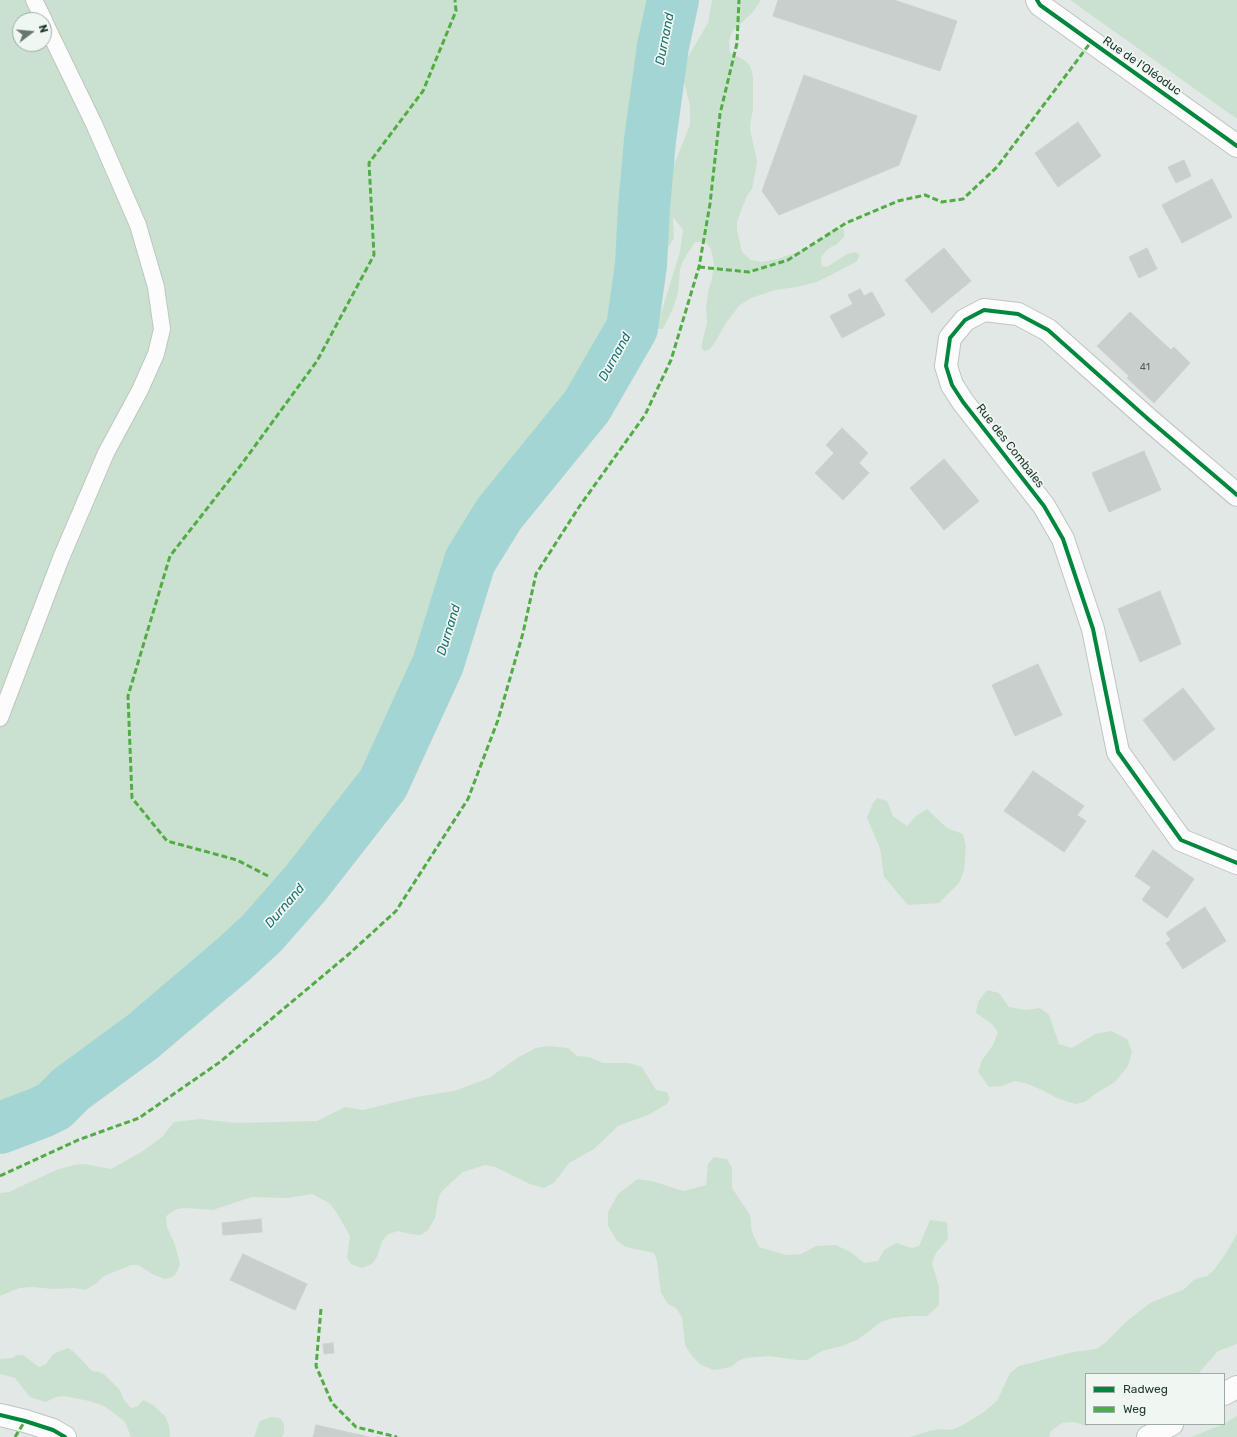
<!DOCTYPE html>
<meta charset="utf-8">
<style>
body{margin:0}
#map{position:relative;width:1237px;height:1437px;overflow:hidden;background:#e2e8e5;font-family:Rubik,sans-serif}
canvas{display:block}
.legend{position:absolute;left:1085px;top:1373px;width:140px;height:52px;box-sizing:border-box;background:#f0f7f2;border:1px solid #9daba4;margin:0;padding:5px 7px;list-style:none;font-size:12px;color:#213a30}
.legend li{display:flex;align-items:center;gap:8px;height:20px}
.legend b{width:20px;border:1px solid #9daba4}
.north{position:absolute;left:12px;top:12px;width:40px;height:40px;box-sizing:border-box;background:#f0f7f2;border:1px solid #9daba4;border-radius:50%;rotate:74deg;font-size:11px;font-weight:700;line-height:16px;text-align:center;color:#213a30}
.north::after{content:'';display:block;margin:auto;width:14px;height:18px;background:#65776f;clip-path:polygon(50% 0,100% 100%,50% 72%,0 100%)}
</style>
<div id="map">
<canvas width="1237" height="1437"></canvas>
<ul class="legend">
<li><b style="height:5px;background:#00873e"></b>Radweg</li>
<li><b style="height:5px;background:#52ac45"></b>Weg</li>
</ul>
<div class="north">N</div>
</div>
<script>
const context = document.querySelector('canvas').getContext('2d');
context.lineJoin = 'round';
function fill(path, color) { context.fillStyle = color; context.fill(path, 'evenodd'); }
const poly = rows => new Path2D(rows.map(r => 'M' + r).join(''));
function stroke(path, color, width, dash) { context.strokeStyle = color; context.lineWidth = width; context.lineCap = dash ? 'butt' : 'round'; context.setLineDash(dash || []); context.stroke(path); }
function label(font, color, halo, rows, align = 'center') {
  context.font = font + ' Rubik,sans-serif'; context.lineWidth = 3.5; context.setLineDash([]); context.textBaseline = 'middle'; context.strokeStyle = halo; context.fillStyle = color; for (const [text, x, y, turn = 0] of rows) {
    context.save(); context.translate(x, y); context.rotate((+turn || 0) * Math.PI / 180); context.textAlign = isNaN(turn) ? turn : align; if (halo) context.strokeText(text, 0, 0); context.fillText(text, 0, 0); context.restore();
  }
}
const green = poly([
 [0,0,682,0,667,60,671,172,690,125,690,106,681,70,685,62,708,23,712,0,761,0,753,12,732,32,729,41,730,53,746,61,750,66,753,76,753,110,751,119,750,130,757,160,756,169,752,189,747,196,737,221,737,230,742,252,751,260,762,262,777,259,798,252,819,242,829,232,838,228,844,229,844,237,837,244,828,249,821,257,822,266,827,267,847,254,855,252,860,255,856,262,817,282,797,287,775,290,751,298,740,305,726,323,714,344,709,350,704,351,701,347,707,323,706,309,708,292,712,279,714,263,711,249,705,242,695,242,683,261,680,270,678,293,673,308,663,329,657,329,657,326,680,252,683,230,673,217,674,238,481,559,393,795,51,1120,0,1129],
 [20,20,44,20,44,44,20,44],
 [1070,0,1237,0,1237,119],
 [877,798,887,801,893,816,907,826,916,816,927,809,947,828,963,834,966,846,964,871,959,883,939,903,908,905,884,877,880,848,867,818,873,803],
 [987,990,999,993,1009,1007,1026,1010,1040,1008,1049,1015,1059,1044,1072,1048,1095,1034,1111,1031,1127,1039,1132,1051,1128,1066,1115,1082,1095,1094,1085,1102,1075,1104,1057,1098,1042,1090,1025,1083,1014,1081,1002,1086,989,1087,978,1072,982,1060,993,1045,998,1032,992,1024,976,1013,978,1002],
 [548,1046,568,1048,577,1056,589,1057,603,1063,629,1063,642,1067,656,1090,667,1092,670,1099,667,1104,648,1115,618,1126,594,1149,569,1163,554,1183,544,1188,530,1184,495,1167,485,1165,463,1172,442,1191,439,1196,435,1218,428,1230,421,1235,410,1234,399,1231,388,1234,382,1241,377,1257,372,1264,362,1268,351,1264,347,1258,350,1236,335,1210,329,1203,312,1194,287,1198,252,1197,213,1210,185,1208,177,1209,166,1216,167,1227,175,1245,180,1264,177,1272,173,1277,165,1279,154,1275,138,1265,131,1265,102,1277,97,1283,85,1290,74,1288,53,1289,32,1287,19,1288,0,1296,0,1193,9,1192,56,1170,74,1165,84,1164,111,1169,143,1151,162,1137,174,1122,200,1119,237,1123,317,1121,345,1107,363,1110,416,1097,454,1091,489,1078,517,1058,536,1048],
 [714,1157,727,1159,732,1168,732,1188,750,1215,752,1232,759,1247,786,1255,801,1254,816,1246,836,1245,852,1253,864,1263,878,1261,884,1250,896,1243,912,1248,919,1246,930,1220,947,1222,948,1239,936,1253,932,1263,939,1287,939,1305,927,1316,911,1316,893,1318,881,1322,857,1340,842,1346,822,1351,807,1360,798,1360,768,1356,746,1358,738,1361,731,1367,714,1370,701,1365,692,1356,685,1345,682,1317,676,1308,668,1304,661,1293,657,1261,654,1253,626,1247,617,1241,608,1226,608,1212,618,1194,637,1179,652,1181,683,1191,706,1185,708,1164],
 [1237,1234,1237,1344,1218,1351,1198,1374,1086,1374,1086,1424,1093,1424,1086,1426,1074,1422,1062,1423,1051,1431,1049,1437,910,1437,929,1431,941,1429,952,1430,963,1425,984,1412,997,1401,1010,1373,1019,1366,1073,1352,1096,1349,1105,1343,1125,1323,1142,1309,1152,1302,1183,1290,1195,1279,1207,1276,1213,1271,1226,1253],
 [68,1348,74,1352,92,1371,99,1372,105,1375,120,1390,124,1400,131,1408,138,1406,143,1400,153,1405,165,1416,169,1426,170,1437,131,1437,125,1422,114,1413,104,1406,89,1401,64,1396,56,1397,46,1402,30,1397,15,1378,0,1374,0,1359,12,1358,17,1355,23,1355,39,1367,46,1364,53,1354],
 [1237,1416,1237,1437,1191,1437,1224,1424],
 [271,1417,280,1418,284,1424,284,1433,282,1437,254,1437,260,1421]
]);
const river = poly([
 [0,1128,42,1112,54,1106,71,1089,142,1037,235,958,262,933,305,884,383,784,438,664,470,561,499,514,587,406,632,328,641,265,644,208,650,140,663,46,673,0]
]);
const building = poly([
 [778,0,894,0,957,21,940,71,773,16,778,0],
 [804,75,917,116,899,165,779,215,762,191,804,75],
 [1078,122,1101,156,1058,187,1035,153,1078,122],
 [1184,160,1191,176,1176,183,1168,167,1184,160],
 [1212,179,1232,217,1182,243,1162,205,1212,179],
 [944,248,971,281,932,313,905,280,944,248],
 [1147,248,1157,269,1139,278,1129,257,1147,248],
 [860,289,864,296,872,292,885,315,842,338,830,316,853,304,848,295,860,289],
 [1130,312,1171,350,1174,347,1190,363,1154,403,1127,378,1129,376,1097,346,1130,312],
 [842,428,868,453,859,463,869,473,843,500,815,473,834,453,826,445,842,428],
 [1144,451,1161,490,1109,512,1092,473,1144,451],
 [944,459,979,501,944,530,910,488,944,459],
 [1160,591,1181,644,1140,662,1118,609,1160,591],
 [1038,664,1062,715,1015,736,992,685,1038,664],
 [1183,688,1215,729,1174,761,1143,720,1183,688],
 [1033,771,1084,806,1077,815,1086,821,1064,852,1004,811,1033,771],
 [1153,850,1194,879,1167,918,1142,900,1151,887,1135,876,1153,850],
 [1205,907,1226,941,1183,969,1166,943,1171,940,1166,933,1205,907],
 [261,1219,262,1232,223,1235,222,1223,261,1219],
 [243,1254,307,1284,295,1310,230,1280,243,1254],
 [333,1343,334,1353,324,1354,323,1344,333,1343],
 [316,1425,369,1437,313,1437,316,1425]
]);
const lane = poly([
 [34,0,44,20],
 [0,718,61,558,106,453,140,390,156,354,162,329,156,287,138,225,94,124,44,21]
]);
const street = poly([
 [1037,0,1040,5,1237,146],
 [1237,495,1148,419,1048,330,1018,314,984,310,965,320,950,338,946,366,952,385,963,402,1044,506,1063,539,1093,629,1118,752,1181,840,1237,863]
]);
const secondary = poly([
 [1224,1394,1237,1387],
 [0,1415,25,1421,53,1430,65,1437],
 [1148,1437,1172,1424]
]);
const quiet = poly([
 [699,267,749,272,788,260,846,223,898,201,925,195,942,202,963,199,997,167,1091,42],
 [268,876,237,860,167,841,132,798,128,696,170,556,241,465,317,361,374,255,369,163,423,91,456,11,455,0],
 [0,1176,78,1140,139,1118,220,1062,349,954,396,911,468,799,498,720,523,633,536,574,579,507,645,415,671,360,699,267,710,204,720,114,737,43,739,0],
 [321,1309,316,1366,332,1403,356,1427,397,1437],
 [15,1437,25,1421]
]);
const cycleway = poly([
 [1037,0,1040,5,1237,146],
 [1237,495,1148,419,1048,330,1018,314,984,310,965,320,950,338,946,366,952,385,963,402,1044,506,1063,539,1093,629,1118,752,1181,840,1237,863],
 [0,1415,25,1421,53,1430,65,1437]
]);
const numberNames = [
 ["41",1145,367]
];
const streetNames = [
 ["Rue de l'Oléoduc",1142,66,35],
 ["Rue des Combales",1010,446,52]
];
const waterNames = [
 ["Durnand",665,39,-79],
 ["Durnand",615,357,-61],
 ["Durnand",449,630,-73],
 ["Durnand",285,906,-49]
];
fill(green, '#cbe1cf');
stroke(river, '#a4d5d5', 52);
fill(building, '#c9cfcc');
stroke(building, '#cbd1ce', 1);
stroke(lane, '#bfc5c2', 18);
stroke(street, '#bfc5c2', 24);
stroke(secondary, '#bec6c2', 24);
stroke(lane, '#fbfcfb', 16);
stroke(street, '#fbfcfb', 22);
stroke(secondary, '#fbfcfb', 22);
stroke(quiet, '#52ac45', 3, [6, 3]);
stroke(cycleway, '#00873e', 4);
label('10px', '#4c6058', null, numberNames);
label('12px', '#213a30', '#f0f7f2', streetNames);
label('italic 13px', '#1d7174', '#f0f7f2', waterNames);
</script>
